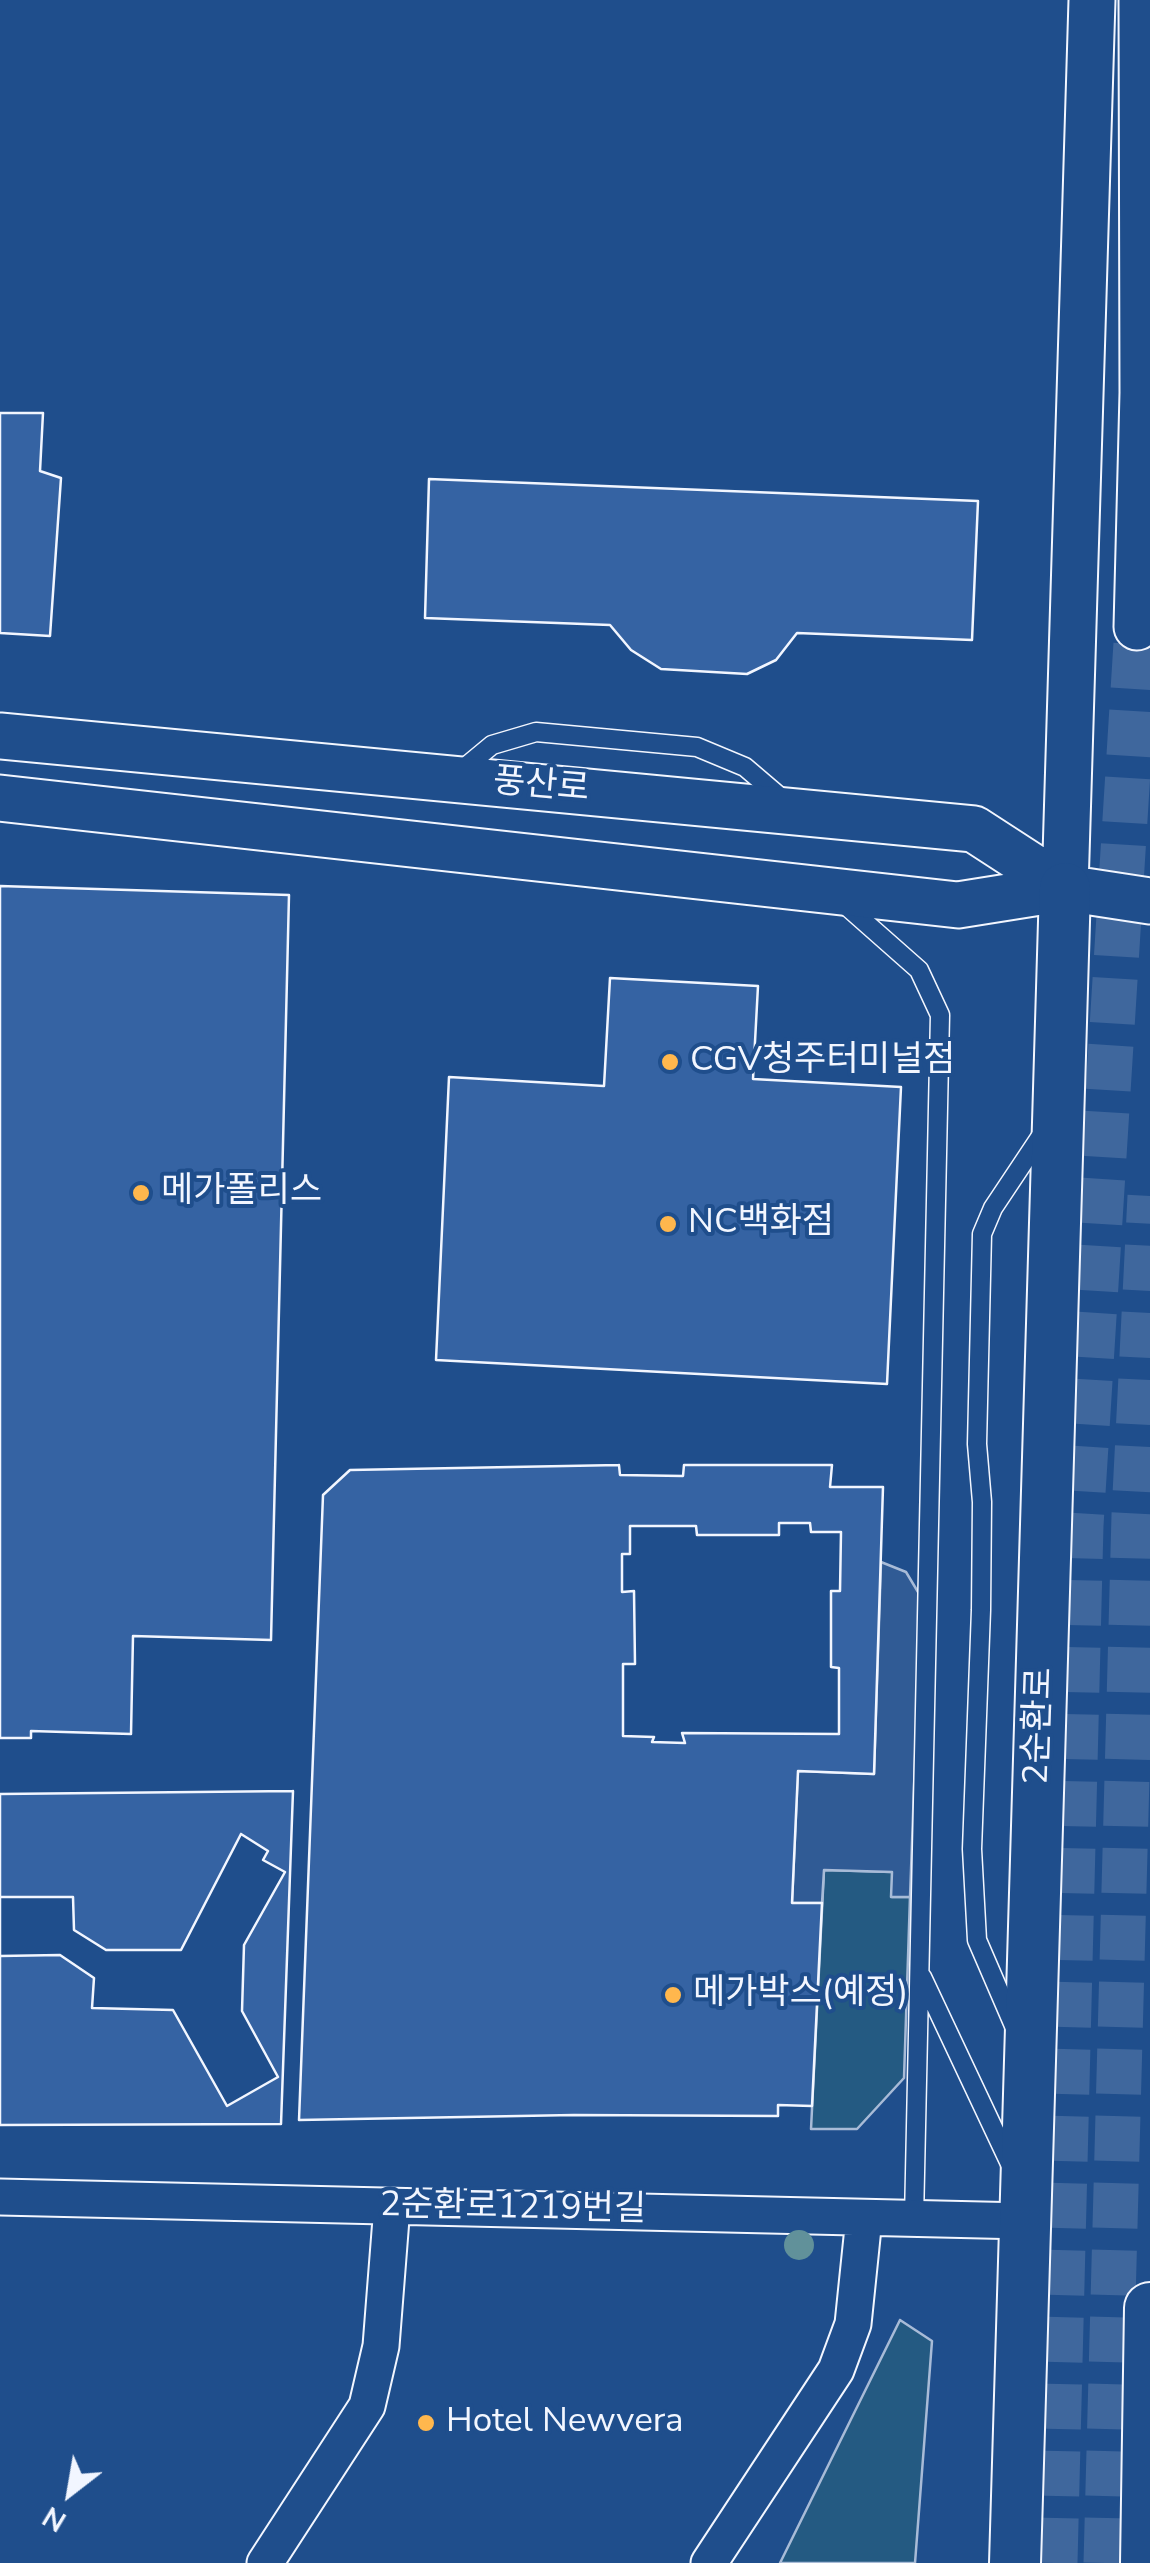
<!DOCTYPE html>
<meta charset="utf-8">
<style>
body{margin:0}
#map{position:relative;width:1150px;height:2563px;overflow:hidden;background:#1f4e8c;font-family:"Nunito Sans",sans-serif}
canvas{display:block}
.north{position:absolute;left:20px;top:2443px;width:100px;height:100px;-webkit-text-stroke:8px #1f4e8c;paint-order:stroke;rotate:211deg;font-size:28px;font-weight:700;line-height:40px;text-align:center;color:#f2f6ff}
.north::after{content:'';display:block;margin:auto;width:35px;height:45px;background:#f2f6ff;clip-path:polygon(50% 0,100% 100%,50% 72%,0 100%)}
</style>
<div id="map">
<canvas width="1150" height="2563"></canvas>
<div class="north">N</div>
</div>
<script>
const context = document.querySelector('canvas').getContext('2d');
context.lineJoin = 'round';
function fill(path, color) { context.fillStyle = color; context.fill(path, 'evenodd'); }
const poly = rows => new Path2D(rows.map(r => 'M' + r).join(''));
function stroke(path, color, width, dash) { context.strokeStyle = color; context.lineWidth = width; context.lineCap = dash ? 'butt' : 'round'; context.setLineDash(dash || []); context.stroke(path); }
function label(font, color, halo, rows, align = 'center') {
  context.font = font + ' "Nunito Sans","Noto Sans KR",sans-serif'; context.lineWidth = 8; context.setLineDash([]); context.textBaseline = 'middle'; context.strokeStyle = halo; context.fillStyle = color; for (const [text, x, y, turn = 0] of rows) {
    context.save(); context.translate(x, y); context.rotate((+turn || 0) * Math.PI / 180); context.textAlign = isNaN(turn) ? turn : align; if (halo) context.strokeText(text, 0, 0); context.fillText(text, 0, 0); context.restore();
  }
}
const green = poly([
 [824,1870,893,1872,892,1897,910,1897,904,2078,857,2129,811,2129,824,1870],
 [900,2320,932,2341,915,2563,780,2563,900,2320]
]);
const parking = poly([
 [881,1562,906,1572,921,1597,910,1897,891,1897,892,1872,824,1870,822,1903,792,1903,798,1771,874,1774,881,1562]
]);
const building = poly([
 [0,413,43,413,40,471,61,478,50,636,0,633,0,413],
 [429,479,978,501,972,640,797,633,776,660,747,674,661,669,631,650,610,625,425,618,429,479],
 [0,886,289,895,271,1640,133,1636,131,1734,31,1731,31,1738,0,1738,0,886],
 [610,978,758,986,753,1079,901,1087,887,1384,436,1360,449,1077,604,1086,610,978],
 [619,1465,620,1475,683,1476,684,1465,832,1465,830,1487,883,1487,874,1774,798,1771,792,1903,822,1903,812,2106,778,2105,778,2116,574,2115,299,2120,323,1495,350,1470,619,1465],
 [779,1523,810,1523,811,1532,841,1532,840,1591,831,1591,831,1667,839,1668,839,1734,682,1733,685,1743,652,1742,654,1737,623,1736,623,1664,635,1664,634,1591,622,1592,622,1554,630,1554,630,1526,696,1526,697,1535,779,1535,779,1523],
 [293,1791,281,2124,0,2125,0,1794,293,1791],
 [241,1834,268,1851,263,1860,285,1872,244,1945,242,2011,278,2077,227,2106,173,2010,92,2008,94,1978,60,1955,0,1956,0,1897,73,1897,74,1930,106,1950,181,1950,241,1834]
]);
const tertiaryTunnel = poly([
 [1055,2563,1081,1525,1137,627],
 [1106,2563,1134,1515,1150,1196]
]);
const service = poly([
 [457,774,492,745,536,732,697,747,745,767,786,802],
 [842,902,919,970,940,1015,914,2219],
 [922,1977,1013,2170],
 [1015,2028,977,1940,972,1849,981,1610,982,1502,977,1444,982,1234,993,1208,1045,1130]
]);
const minor = poly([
 [0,2197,1025,2221],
 [265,2563,367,2406,381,2346,392,2206],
 [709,2563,836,2370,853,2324,864,2218]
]);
const tertiary = poly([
 [1137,627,1143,393,1142,0],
 [0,736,974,829,1065,888],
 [0,798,958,905,1065,888,1150,901],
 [1065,888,1092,0]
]);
const secondary = poly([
 [1015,2563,1065,888],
 [1146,2563,1150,2308]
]);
const trees = [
 [799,2245]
];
const markers = [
 [670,1062,10,"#ffb74d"],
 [141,1193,10,"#ffb74d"],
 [668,1224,10,"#ffb74d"],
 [673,1995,10,"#ffb74d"],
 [426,2423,10,"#ffb74d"]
];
const streetNames = [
 ["풍산로",541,787,5],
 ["2순환로",1040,1726,-88],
 ["2순환로1219번길",513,2209,1]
];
const poiNames = [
 ["CGV청주터미널점",690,1062],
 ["메가폴리스",161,1193],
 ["NC백화점",688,1224],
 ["메가박스(예정)",693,1995],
 ["Hotel Newvera",446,2423]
];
fill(green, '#245a82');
stroke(green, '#a8bbd7', 2.5);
fill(parking, '#305b95');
stroke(parking, '#a8bbd7', 2.5);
fill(building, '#3563a3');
stroke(building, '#f2f6ff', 2.5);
stroke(tertiaryTunnel, '#3f679d', 45, [45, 22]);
stroke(service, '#f2f6ff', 21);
stroke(minor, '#f2f6ff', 39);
stroke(tertiary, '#f2f6ff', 49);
stroke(secondary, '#f2f6ff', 54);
stroke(service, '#1f4e8c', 18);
stroke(minor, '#1f4e8c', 35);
stroke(tertiary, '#1f4e8c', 45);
stroke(secondary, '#1f4e8c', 50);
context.fillStyle = '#61919a';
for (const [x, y] of trees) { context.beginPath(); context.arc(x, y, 15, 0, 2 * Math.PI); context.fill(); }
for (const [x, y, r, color] of markers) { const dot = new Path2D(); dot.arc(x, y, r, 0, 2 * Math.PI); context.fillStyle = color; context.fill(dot); stroke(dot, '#1f4e8c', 4); }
label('35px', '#f2f6ff', '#1f4e8c', streetNames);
label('35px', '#f2f6ff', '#1f4e8c', poiNames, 'left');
</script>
